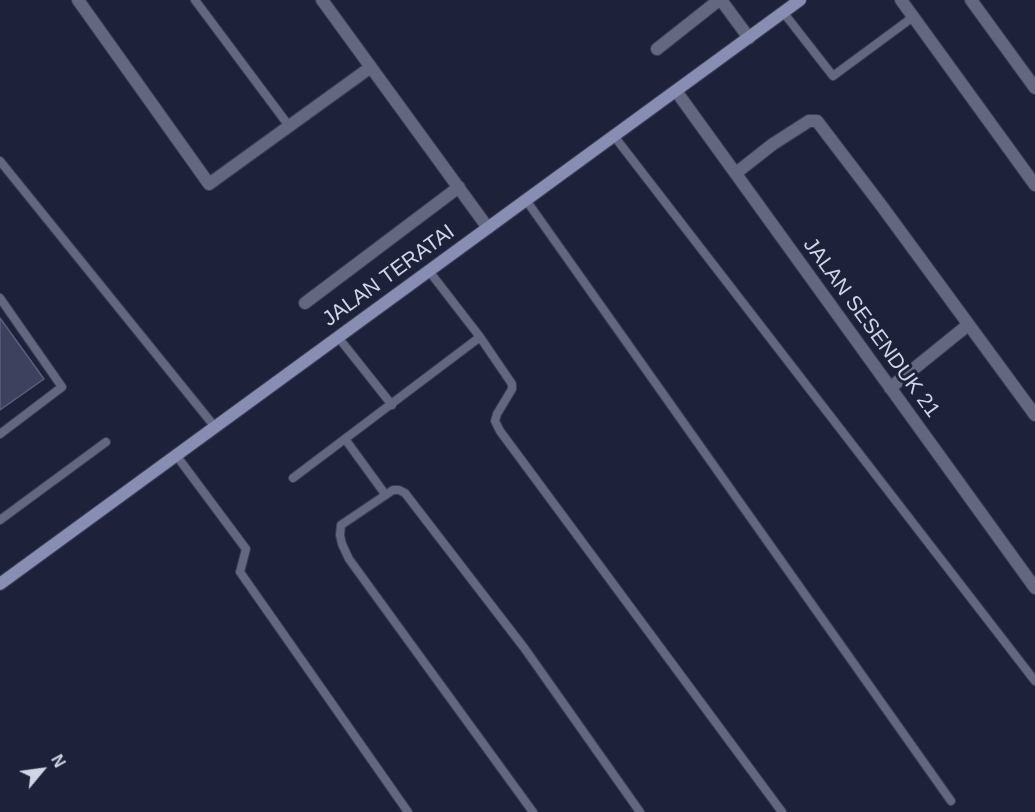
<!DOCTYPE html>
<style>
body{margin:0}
#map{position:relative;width:1035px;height:812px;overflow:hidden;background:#1d213a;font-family:Helvetica,sans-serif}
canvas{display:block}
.north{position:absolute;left:12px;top:740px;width:60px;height:60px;-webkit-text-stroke:4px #1d213a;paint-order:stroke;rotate:61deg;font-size:16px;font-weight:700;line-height:24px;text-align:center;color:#d0d4e5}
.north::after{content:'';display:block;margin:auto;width:21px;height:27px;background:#d0d4e5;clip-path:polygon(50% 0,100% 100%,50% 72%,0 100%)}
</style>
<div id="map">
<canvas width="1035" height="812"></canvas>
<div class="north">N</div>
</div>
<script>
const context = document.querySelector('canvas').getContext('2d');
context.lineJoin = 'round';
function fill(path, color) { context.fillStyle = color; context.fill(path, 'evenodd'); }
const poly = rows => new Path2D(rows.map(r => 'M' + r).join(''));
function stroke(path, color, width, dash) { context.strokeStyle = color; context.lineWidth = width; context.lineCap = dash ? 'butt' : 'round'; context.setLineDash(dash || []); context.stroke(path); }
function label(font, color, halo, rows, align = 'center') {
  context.font = font + ' Helvetica,sans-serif'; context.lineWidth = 6; context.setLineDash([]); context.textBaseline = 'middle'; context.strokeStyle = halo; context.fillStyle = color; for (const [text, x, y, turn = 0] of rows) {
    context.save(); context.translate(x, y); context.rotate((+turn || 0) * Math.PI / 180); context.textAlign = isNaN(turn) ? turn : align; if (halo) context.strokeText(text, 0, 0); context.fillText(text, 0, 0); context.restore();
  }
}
const building = poly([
 [0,318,44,379,0,410,0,318]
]);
const lane = poly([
 [195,0,289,126],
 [783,12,833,76,913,17],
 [614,136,1035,681],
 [0,161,215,427],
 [526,200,951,801],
 [429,271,480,337,512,384,512,389,497,414,495,421,500,431,782,812],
 [0,298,62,387,0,434],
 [338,337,392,405],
 [345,439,385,494],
 [176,455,246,549,240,572,408,812],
 [293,478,480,337],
 [0,520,106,442],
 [533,812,349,559,342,544,340,535,341,525,393,490,399,490,405,493,525,649,640,812]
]);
const street = poly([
 [78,0,209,184,371,67],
 [322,0,488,228],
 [721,0,749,38],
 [901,0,1035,185],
 [971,0,1035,88],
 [657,49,719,0],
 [676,91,1035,588],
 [736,173,773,144,809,121,817,121,881,205,1035,415],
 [305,303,459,187],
 [890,388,968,325]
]);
const secondary = poly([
 [0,584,800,0]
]);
const streetNames = [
 ["JALAN TERATAI",389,276,-36],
 ["JALAN SESENDUK 21",871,328,54]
];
fill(building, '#3d415d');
stroke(building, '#5a5f7d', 1.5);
stroke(lane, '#3a3e55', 10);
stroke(street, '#3a3e55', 14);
stroke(secondary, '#3a3e55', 14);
stroke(lane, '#63677f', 8);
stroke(street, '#63677f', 12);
stroke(secondary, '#888eb3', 12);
label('21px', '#d0d4e5', '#1d213a', streetNames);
</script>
